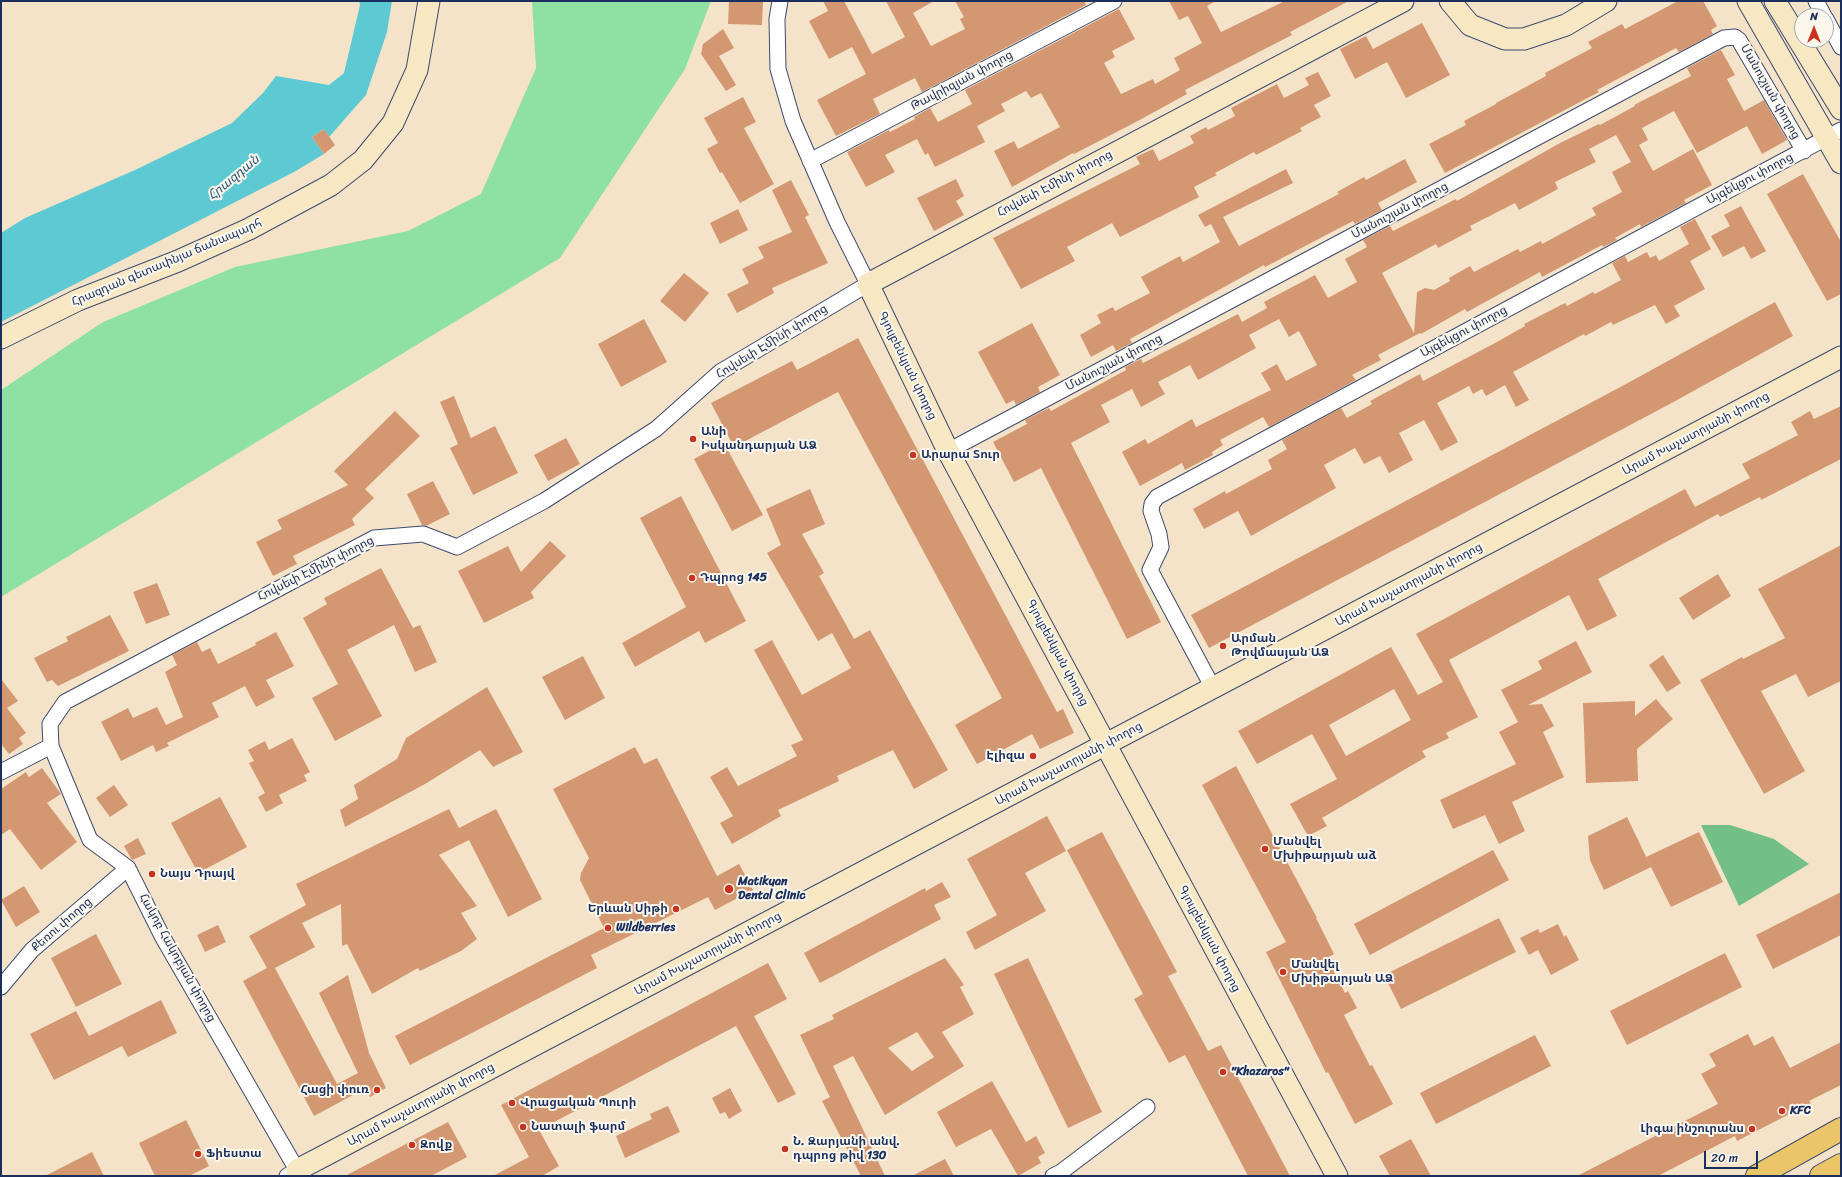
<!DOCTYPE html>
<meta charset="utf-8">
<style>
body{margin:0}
#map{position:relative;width:1842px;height:1177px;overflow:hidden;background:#f4e3c9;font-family:Sriracha,sans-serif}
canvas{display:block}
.frame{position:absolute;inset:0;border:2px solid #1b2f5e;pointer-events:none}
.north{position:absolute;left:1794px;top:8px;width:40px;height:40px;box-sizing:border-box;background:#fbf7ec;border:1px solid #a1a7b3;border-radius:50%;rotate:0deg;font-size:11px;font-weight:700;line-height:16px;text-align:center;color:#1b2f5e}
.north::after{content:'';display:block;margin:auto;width:14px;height:18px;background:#c8321e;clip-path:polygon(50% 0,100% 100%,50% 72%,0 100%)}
.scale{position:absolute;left:1704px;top:1151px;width:54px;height:18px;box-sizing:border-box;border:2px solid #1b2f5e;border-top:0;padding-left:5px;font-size:12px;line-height:14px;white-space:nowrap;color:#1b2f5e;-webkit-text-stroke:3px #fbf7ec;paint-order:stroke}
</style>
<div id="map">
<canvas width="1842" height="1177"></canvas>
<div class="frame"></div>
<div class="north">N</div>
<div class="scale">20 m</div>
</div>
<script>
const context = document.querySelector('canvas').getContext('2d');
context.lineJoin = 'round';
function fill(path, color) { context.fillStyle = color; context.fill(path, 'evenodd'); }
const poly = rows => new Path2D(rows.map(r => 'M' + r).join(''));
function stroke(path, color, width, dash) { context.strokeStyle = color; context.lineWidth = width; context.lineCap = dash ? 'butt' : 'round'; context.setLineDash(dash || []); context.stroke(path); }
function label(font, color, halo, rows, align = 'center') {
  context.font = font + ' Sriracha,"Noto Sans Armenian",sans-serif'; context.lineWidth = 4; context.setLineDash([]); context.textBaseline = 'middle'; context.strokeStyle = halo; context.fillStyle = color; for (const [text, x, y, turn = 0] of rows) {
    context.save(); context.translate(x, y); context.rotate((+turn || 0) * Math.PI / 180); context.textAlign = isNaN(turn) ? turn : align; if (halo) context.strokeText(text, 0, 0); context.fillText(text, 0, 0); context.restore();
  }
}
const green = poly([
 [532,1,711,1,685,69,560,258,1,597,1,390,103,322,235,267,408,231,481,194,536,68]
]);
const forest = poly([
 [1701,825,1730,825,1774,839,1809,864,1739,906]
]);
const water = poly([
 [359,1,392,1,387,32,366,95,329,137,324,129,312,137,324,154,294,172,1,322,1,233,25,218,135,170,232,123,263,93,276,76,329,85,344,73,360,5]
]);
const building = poly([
 [729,1,763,1,762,25,728,24],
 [823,1,844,1,872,54,905,37,886,1,934,1,913,13,931,46,965,29,960,19,964,17,955,1,1084,1,1086,5,922,92,915,78,873,99,880,114,836,136,817,100,866,74,852,47,829,59,809,21,828,11],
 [1169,1,1216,1,1207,6,1221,32,1285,1,1349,1,1290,32,1292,35,1185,90,1187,94,1136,122,1074,154,1073,153,1012,187,994,151,1014,141,1018,149,1060,127,1041,93,1031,98,1026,91,1001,104,1005,111,977,126,985,142,935,167,928,153,925,155,917,139,885,155,895,172,866,187,847,152,889,130,890,132,915,119,914,117,930,108,938,122,972,104,965,90,1119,9,1135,39,1112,51,1115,57,1104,63,1121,94,1153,79,1155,84,1180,70,1174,58,1202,43,1188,16,1179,20],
 [1678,1,1703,1,1717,26,1711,30,1713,34,1679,52,1676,48,1597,90,1599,92,1445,173,1429,144,1466,125,1464,121,1496,104,1496,103,1546,76,1545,73,1592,48,1588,42,1622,24,1625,29],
 [1422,23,1450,75,1406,98,1387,62,1355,79,1340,49,1366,36,1373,49],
 [723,29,734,48,719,56,736,85,726,91,701,54,703,44],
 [1721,50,1735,75,1727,79,1744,111,1764,100,1787,140,1762,154,1747,126,1697,153,1674,111,1642,128,1648,140,1639,145,1653,171,1693,149,1712,185,1684,200,1686,203,1641,227,1640,224,1615,238,1617,240,1603,247,1602,245,1542,277,1540,272,1467,312,1465,309,1421,334,1420,333,1378,355,1381,360,1352,375,1356,380,1269,427,1263,417,1220,440,1223,445,1212,452,1213,455,1185,470,1182,463,1140,486,1122,452,1145,439,1148,444,1192,419,1196,427,1271,390,1261,373,1277,364,1286,381,1317,365,1299,331,1289,337,1279,319,1249,335,1256,348,1198,380,1190,365,1158,382,1165,394,1141,407,1132,389,1101,405,1110,422,1071,443,1161,622,1127,639,1041,468,1014,482,993,442,1027,424,1025,420,1049,408,1051,411,1126,370,1125,367,1141,359,1143,363,1238,314,1242,322,1267,308,1264,302,1315,275,1328,298,1357,282,1345,259,1367,247,1363,240,1390,226,1393,231,1456,199,1457,201,1560,143,1599,124,1600,125,1635,106,1634,105,1691,76,1687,68],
 [1616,135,1631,162,1612,172,1622,192,1592,208,1596,215,1542,244,1541,241,1520,252,1518,249,1474,272,1470,266,1449,278,1450,281,1434,290,1425,288,1417,292,1414,333,1382,273,1436,244,1438,248,1472,230,1470,226,1515,203,1519,210,1558,189,1555,182,1596,162,1589,149],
 [1318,72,1331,96,1314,105,1321,117,1300,128,1302,131,1256,155,1254,152,1215,173,1217,175,1194,187,1199,197,1120,237,1112,223,1067,247,1075,261,1021,289,993,238,1140,164,1136,157,1153,149,1159,161,1194,143,1190,136,1206,127,1208,130,1235,116,1231,108,1277,84,1284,98,1309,85,1305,78],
 [743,97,756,122,744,128,774,184,740,203,722,172,720,173,707,149,718,143,704,118],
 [324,129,335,145,324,154,312,137],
 [1405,159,1417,182,1378,203,1382,210,1355,224,1353,221,1265,267,1264,265,1130,339,1132,343,1116,351,1113,345,1091,357,1080,335,1101,323,1097,315,1113,307,1115,311,1150,293,1141,277,1180,256,1183,262,1220,242,1211,224,1205,227,1198,215,1286,169,1293,183,1223,217,1239,246,1339,194,1337,192,1364,177,1366,180],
 [1803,174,1841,242,1841,294,1827,301,1767,194],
 [956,179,964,196,956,201,964,215,934,231,917,198],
 [791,180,809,215,805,217,828,263,772,288,774,293,737,313,727,294,749,283,742,269,764,258,758,247,792,232,772,190],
 [1741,206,1766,251,1751,259,1744,246,1723,257,1711,236,1730,226,1724,215],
 [738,209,748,230,720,244,710,223],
 [1695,219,1711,249,1690,261,1705,289,1674,306,1680,316,1666,324,1655,305,1613,325,1611,322,1585,336,1584,334,1513,372,1529,400,1516,407,1505,385,1486,396,1482,389,1473,394,1469,386,1437,403,1458,442,1441,451,1424,420,1399,433,1413,460,1389,473,1380,456,1364,464,1355,448,1324,465,1336,488,1265,528,1251,536,1238,511,1204,529,1193,509,1225,491,1226,494,1272,469,1268,460,1287,449,1282,440,1341,408,1347,418,1372,404,1370,401,1420,374,1423,381,1497,342,1525,326,1524,324,1565,303,1567,306,1593,292,1595,294,1621,280,1612,263,1625,256,1628,262,1647,252,1650,258,1656,255,1659,261,1689,244,1680,227],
 [684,273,709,293,685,322,660,301],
 [1775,302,1793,336,1668,405,1209,648,1191,615,1626,384],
 [644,319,667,362,621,387,598,344],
 [1032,323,1060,375,1038,387,1040,392,1016,405,1014,400,1006,404,978,352],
 [858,338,1057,712,1063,709,1074,733,1040,749,1032,734,977,764,955,725,1002,698,838,392,734,447,711,403,792,361,797,370],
 [454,396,471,438,495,426,518,473,473,495,450,448,458,444,440,402],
 [1841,406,1841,459,1761,500,1760,497,1720,517,1718,514,1598,579,1617,616,1587,631,1569,595,1449,660,1478,717,1446,733,1449,738,1422,751,1426,757,1322,818,1327,826,1308,836,1290,804,1337,779,1312,734,1257,764,1238,731,1391,647,1418,695,1443,682,1416,634,1685,489,1695,507,1750,478,1742,464,1798,435,1791,422,1810,411,1814,419],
 [1394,689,1411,720,1346,756,1329,725],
 [395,411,420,436,365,489,374,498,352,519,355,525,293,556,297,564,273,576,256,542,282,529,277,520,348,485,334,471],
 [566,438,580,464,548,481,534,455],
 [724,443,763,515,732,531,694,459],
 [433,481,450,514,426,526,422,525,407,494],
 [810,489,825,524,802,534,824,573,819,576,854,639,870,630,948,770,914,789,893,750,837,776,839,781,778,810,781,816,732,844,720,823,733,816,710,777,727,767,738,786,797,756,791,745,803,740,754,650,772,640,802,695,851,668,832,633,818,641,767,553,781,545,766,509],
 [681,496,746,621,705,643,699,631,635,667,622,643,686,607,640,518],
 [550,541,566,556,531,592,534,598,484,623,458,571,508,546,521,572],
 [1841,545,1841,681,1808,697,1796,674,1761,691,1805,771,1764,794,1700,680,1742,657,1743,659,1785,638,1758,589],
 [381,568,413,628,420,625,437,662,415,672,394,625,347,650,382,716,335,741,312,698,338,684,303,618,327,604,324,598],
 [1718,574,1731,596,1693,620,1679,598],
 [157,583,170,615,146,624,133,592],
 [110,615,129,651,58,686,52,680,47,682,34,658,68,641,66,637],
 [276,632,294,666,266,680,275,697,256,707,245,686,212,703,219,717,167,743,169,746,156,752,153,745,121,761,101,722,128,708,133,718,157,707,166,725,183,717,165,672,177,665,172,655,197,642,202,652,210,648,218,664,256,645,255,643],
 [1576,641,1592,672,1528,705,1542,704,1554,726,1543,732,1564,777,1512,802,1525,831,1499,844,1485,815,1453,829,1440,800,1516,764,1499,732,1518,722,1501,690,1542,669,1538,661],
 [1663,655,1681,683,1667,692,1649,665],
 [583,656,605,698,565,720,542,677],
 [1,679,18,701,7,708,26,733,19,738,23,744,9,754,1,744],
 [487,687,523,752,493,767,480,750,425,784,345,827,340,810,358,799,354,785,397,759,406,738],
 [1656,699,1673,719,1637,749,1638,781,1586,783,1583,703,1635,701,1635,716],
 [292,738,310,772,304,775,307,781,279,795,283,803,266,812,258,797,265,793,249,763,254,761,248,750,265,741,269,750],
 [635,747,644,764,657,758,717,876,739,864,753,890,715,910,708,897,591,955,597,968,410,1065,395,1036,604,928,580,880,581,873,589,858,553,789],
 [1236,766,1317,918,1316,918,1334,954,1327,958,1345,993,1348,991,1357,1008,1344,1015,1370,1066,1372,1065,1393,1104,1355,1124,1328,1072,1326,1073,1266,952,1286,942,1202,785],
 [42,768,61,794,47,803,77,842,41,870,10,829,1,835,1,789,26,772,29,777],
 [114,785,128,805,110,817,96,798],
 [220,797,247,847,198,873,171,823],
 [449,809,459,828,496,809,542,899,508,917,469,840,439,855,477,906,461,913,477,939,461,951,420,971,418,968,372,994,347,944,342,946,341,904,302,923,315,947,275,968,337,1084,358,1073,319,993,348,975,369,1053,386,1088,370,1097,366,1088,314,1116,243,981,267,968,249,936,306,905,296,884],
 [1047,816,1066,851,1025,873,1046,911,975,950,966,932,997,915,967,859],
 [1627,817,1651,867,1604,890,1590,860,1588,836],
 [1102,832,1177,972,1168,976,1208,1051,1221,1045,1290,1176,1248,1176,1185,1055,1169,1063,1134,999,1143,994,1067,850],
 [1699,832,1723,882,1671,907,1646,857],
 [138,838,146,854,132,860,124,846],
 [1493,850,1509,880,1370,955,1354,924],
 [942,882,951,897,934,905,941,919,820,983,804,953,925,888,926,891],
 [24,886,40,912,16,927,1,900],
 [1841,892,1841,935,1773,969,1756,935],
 [1499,918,1516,952,1401,1009,1384,975],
 [1558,924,1564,937,1566,935,1579,960,1551,975,1538,950,1529,955,1520,938,1538,929,1540,933],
 [218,925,226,942,205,952,197,935],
 [96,934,122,984,76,1007,51,958],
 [1725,953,1742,987,1627,1045,1610,1011],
 [945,958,964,985,960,987,974,1014,942,1032,964,1066,885,1115,853,1056,833,1066,885,1176,861,1176,822,1101,830,1097,800,1035,834,1019,832,1015],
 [917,1032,934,1057,912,1071,888,1048],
 [1028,958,1102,1112,1068,1128,994,974],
 [768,963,787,999,754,1016,796,1094,778,1103,736,1026,539,1130,559,1166,542,1176,493,1176,529,1157,501,1105],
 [161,1000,177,1033,128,1057,122,1046,54,1080,30,1034,76,1011,89,1036],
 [1748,1034,1754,1046,1773,1036,1790,1068,1841,1042,1841,1085,1809,1101,1811,1103,1737,1141,1735,1136,1658,1176,1577,1176,1718,1104,1701,1074,1716,1066,1709,1054],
 [1535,1035,1551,1066,1436,1124,1420,1093],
 [992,1081,1026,1142,1036,1136,1045,1153,1038,1157,1041,1163,1018,1176,991,1129,956,1147,937,1112],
 [730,1088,742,1111,729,1119,725,1112,720,1114,712,1098],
 [668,1106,680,1132,625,1158,616,1136,652,1119,650,1114],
 [186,1120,209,1166,189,1176,155,1176,139,1143],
 [448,1122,467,1157,431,1176,345,1176],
 [1411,1139,1431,1176,1390,1176,1379,1156],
 [92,1152,104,1176,45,1176],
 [945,1159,954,1176,912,1176]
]);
const street = poly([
 [1816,1,1824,16],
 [1826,19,1841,47],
 [810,161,1114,1],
 [948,451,1724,38,1735,37,1739,40,1804,151],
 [1213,688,1150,570,1161,547,1159,534,1151,511,1152,504,1157,497,1841,130],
 [1,772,51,746],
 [1,987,32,950,128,868],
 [287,1176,297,1170,162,936,128,868,90,840,51,746,50,724,65,702,374,538,423,534,457,547,544,501,656,429,720,372,868,284,837,222,793,121,778,69,777,19,780,1],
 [1053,1176,1061,1172,1147,1107]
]);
const secondary = poly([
 [1450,1,1470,25,1505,39,1524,39,1566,25,1606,1],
 [1748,1,1841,163],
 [1775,1,1841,109],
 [1,338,78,300,178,261,249,229,331,185,363,160,393,123,417,70,429,1],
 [300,1176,297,1170,320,1158,1841,357],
 [1337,1176,948,451,868,284,1403,1]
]);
const primary = poly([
 [1757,1176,1841,1129],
 [1821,1176,1841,1165]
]);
const markers = [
 [693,439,4,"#c8321e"],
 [913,455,4,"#c8321e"],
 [692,578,4,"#c8321e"],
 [1223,646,4,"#c8321e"],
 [1033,756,4,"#c8321e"],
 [1265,849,4,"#c8321e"],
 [152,874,4,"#c8321e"],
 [729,889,5,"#c8321e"],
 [676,909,4,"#c8321e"],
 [608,928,4,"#c8321e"],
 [1283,972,4,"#c8321e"],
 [1223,1072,4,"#c8321e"],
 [377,1090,4,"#c8321e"],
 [512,1103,4,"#c8321e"],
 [1782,1111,4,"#c8321e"],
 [523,1127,4,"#c8321e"],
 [1752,1129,4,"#c8321e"],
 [412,1145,4,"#c8321e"],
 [785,1149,4,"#c8321e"],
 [198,1154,4,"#c8321e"]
];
const streetNames = [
 ["Թավրիզյան փողոց",962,81,-28],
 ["Մանուշյան փողոց",1770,92,60],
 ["Այգեկցու փողոց",1750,179,-28],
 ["Հովսեփ Էմինի փողոց",1055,184,-28],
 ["Մանուշյան փողոց",1400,211,-28],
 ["Հրազդան գետափնյա ճանապարհ",167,263,-23],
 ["Այգեկցու փողոց",1464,332,-28],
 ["Հովսեփ Էմինի փողոց",772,342,-32],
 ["Մանուշյան փողոց",1114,363,-28],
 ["Գյուլբենկյան փողոց",907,366,64],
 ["Արամ Խաչատրյանի փողոց",1696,434,-28],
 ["Հովսեփ Էմինի փողոց",316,569,-27],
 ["Արամ Խաչատրյանի փողոց",1409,585,-28],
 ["Գյուլբենկյան փողոց",1057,653,62],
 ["Արամ Խաչատրյանի փողոց",1069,764,-28],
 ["Քեռու փողոց",62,925,-41],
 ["Գյուլբենկյան փողոց",1209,939,62],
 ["Արամ Խաչատրյանի փողոց",708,954,-28],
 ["Հակոբ Հակոբյան փողոց",177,958,61],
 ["Արամ Խաչատրյանի փողոց",421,1105,-28]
];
const poiNames = [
 ["Անի",701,432],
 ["Իսկանդարյան ԱՁ",701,446],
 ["Արարա Տուր",921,455],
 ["Դպրոց 145",700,578],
 ["Արման",1231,639],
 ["Թովմասյան ԱՁ",1231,653],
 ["Էլիզա",1025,756,"right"],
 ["Մանվել",1273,842],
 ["Մխիթարյան աձ",1273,856],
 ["Նայս Դրայվ",160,874],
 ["Matikyan",738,882],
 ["Dental Clinic",738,896],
 ["Երևան Սիթի",668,909,"right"],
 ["Wildberries",616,928],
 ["Մանվել",1291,965],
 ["Մխիթարյան ԱՁ",1291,979],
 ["\"Khazaros\"",1231,1072],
 ["Հացի փուռ",369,1090,"right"],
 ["Վրացական Պուրի",520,1103],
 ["KFC",1790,1111],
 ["Նատալի ֆարմ",531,1127],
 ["Լիգա ինշուրանս",1744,1129,"right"],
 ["Ն. Զարյանի անվ.",793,1142],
 ["դպրոց թիվ 130",793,1156],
 ["Զովք",420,1145],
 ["Ֆիեստա",206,1154]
];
const waterNames = [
 ["Հրազդան",234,178,-40]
];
fill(green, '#8ee1a2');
fill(forest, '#72bf88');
fill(water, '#5dcad3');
fill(building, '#d39872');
stroke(street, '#3c4a6e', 17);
stroke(secondary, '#3c4a6e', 23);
stroke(primary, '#3c4a6e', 24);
stroke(street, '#fff', 15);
stroke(secondary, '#f7e8c3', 21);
stroke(primary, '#ebc669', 22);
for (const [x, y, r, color] of markers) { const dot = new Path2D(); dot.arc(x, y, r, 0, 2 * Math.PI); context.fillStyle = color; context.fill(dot); stroke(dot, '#fbf7ec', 1.5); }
label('12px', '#1b2f5e', '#fbf7ec', streetNames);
label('bold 12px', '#1b2f5e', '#fbf7ec', poiNames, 'left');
label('italic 13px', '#2c567b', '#fbf7ec', waterNames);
</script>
